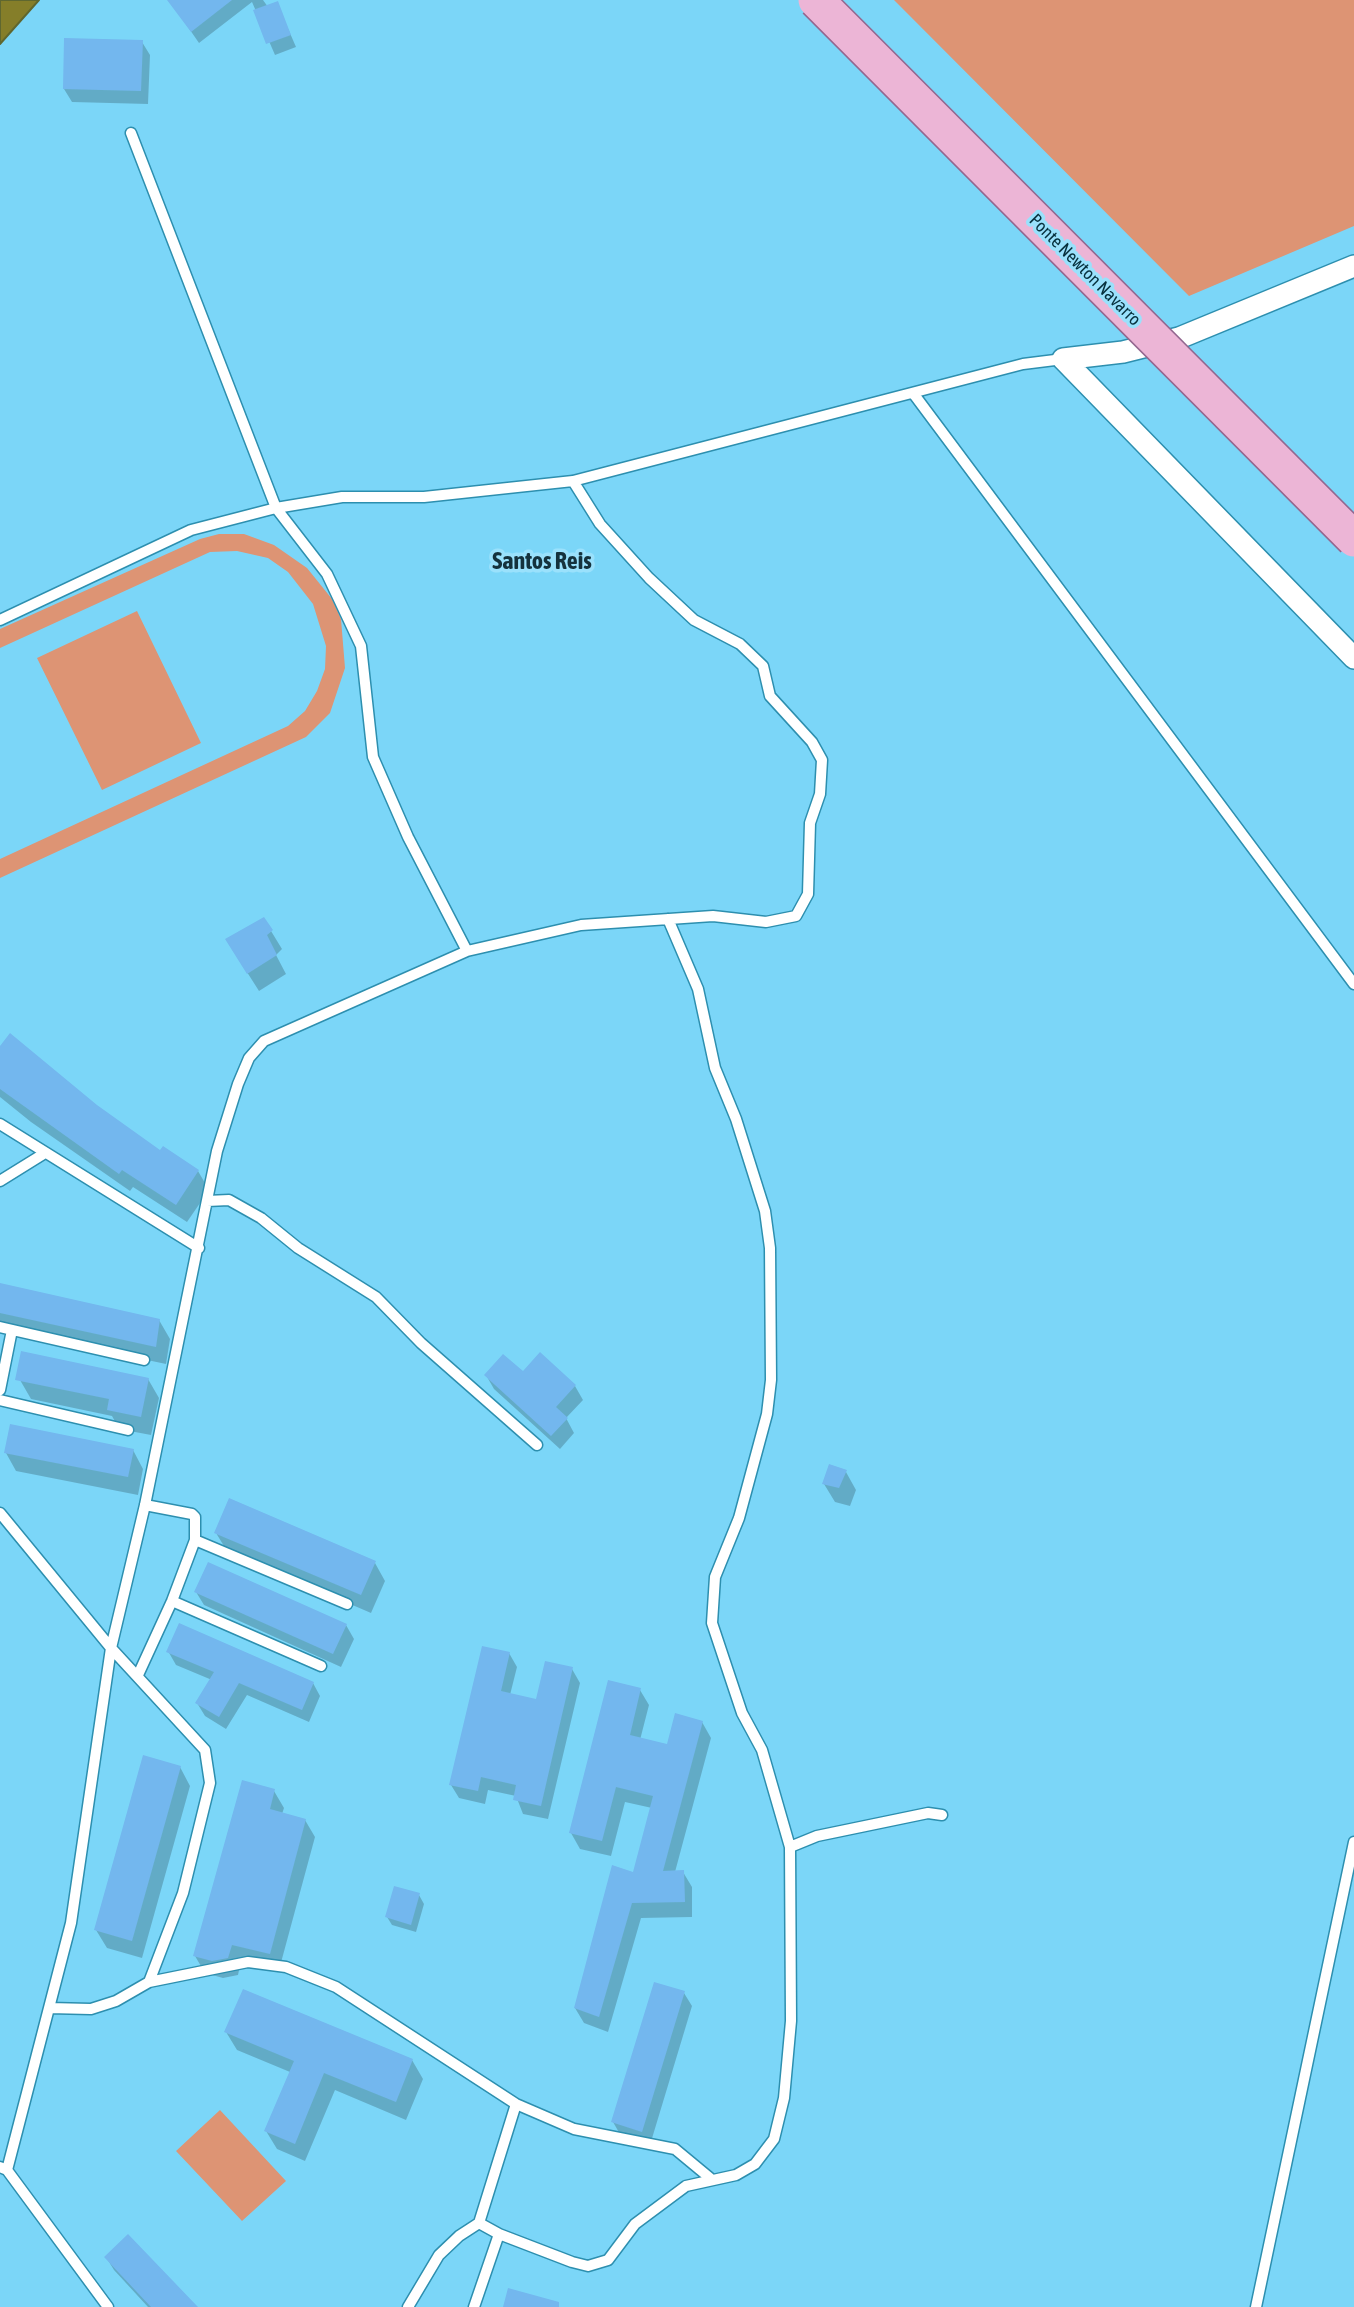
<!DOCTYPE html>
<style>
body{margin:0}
canvas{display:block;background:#7bd6f8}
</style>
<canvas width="1354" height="2307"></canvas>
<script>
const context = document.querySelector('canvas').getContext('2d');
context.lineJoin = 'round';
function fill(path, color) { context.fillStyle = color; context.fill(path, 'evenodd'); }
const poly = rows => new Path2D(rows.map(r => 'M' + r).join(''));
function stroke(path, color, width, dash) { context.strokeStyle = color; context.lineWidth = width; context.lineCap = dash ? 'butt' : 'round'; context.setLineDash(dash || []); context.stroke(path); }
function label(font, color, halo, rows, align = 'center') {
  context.font = font + ' "Asap Condensed",sans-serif'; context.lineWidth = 7; context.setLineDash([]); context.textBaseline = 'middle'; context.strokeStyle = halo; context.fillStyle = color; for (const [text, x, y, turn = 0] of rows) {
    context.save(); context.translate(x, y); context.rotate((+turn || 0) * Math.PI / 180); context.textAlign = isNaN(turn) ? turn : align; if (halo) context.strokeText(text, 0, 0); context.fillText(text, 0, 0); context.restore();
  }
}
const green = poly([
 [894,0,1354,0,1354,226,1189,296],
 [219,534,244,534,274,545,307,568,332,599,341,619,345,668,330,713,306,737,0,878,0,859,288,726,305,711,317,691,325,669,326,646,313,604,288,572,268,558,237,551,210,552,0,648,0,629,200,539],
 [137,611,201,743,102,790,37,658],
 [220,2110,286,2181,242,2221,176,2151]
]);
const water = poly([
 [0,0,39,0,0,44,0,0]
]);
const shadow = poly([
 [177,0,263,0,268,7,277,3,296,47,275,55,252,2,199,43,172,4],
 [142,42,150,55,148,104,72,102,64,89],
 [271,931,282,949,276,955,286,974,259,991,238,958],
 [0,1048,96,1106,161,1152,198,1171,209,1190,187,1222,133,1187,130,1191,31,1122,0,1097],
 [0,1284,159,1320,170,1339,166,1364,0,1329],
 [523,1373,575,1386,583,1400,566,1418,574,1433,560,1449,494,1389,486,1375],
 [148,1379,159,1398,151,1435,119,1429,112,1416,31,1399,20,1380],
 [133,1450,143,1469,138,1495,16,1471,6,1453],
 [846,1472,856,1490,850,1506,835,1502,824,1484],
 [216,1533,375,1563,385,1581,371,1613,227,1551],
 [196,1592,346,1625,354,1639,341,1667,204,1605],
 [168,1651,313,1683,320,1696,309,1722,247,1695,226,1729,205,1716,197,1703,212,1680,176,1665],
 [509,1653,517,1667,510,1695,537,1701,572,1669,580,1683,548,1819,523,1814,516,1796,488,1790,485,1804,459,1798,451,1785],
 [640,1690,649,1705,640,1740,668,1746,702,1722,711,1738,675,1872,683,1872,692,1887,692,1917,641,1918,608,2032,584,2023,575,2008,634,1874,652,1808,625,1802,611,1856,580,1849,571,1833],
 [180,1767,190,1786,142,1958,107,1948,96,1930],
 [274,1791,284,1808,282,1814,305,1820,315,1837,279,1970,241,1961,238,1975,223,1978,205,1973,195,1956],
 [419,1895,424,1904,416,1932,392,1925,387,1917],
 [684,1993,692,2006,650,2145,621,2136,613,2122],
 [226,2032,412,2060,423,2079,406,2120,335,2090,305,2161,277,2149,266,2131,290,2072,237,2050],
 [106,2257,195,2307,148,2307,114,2270]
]);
const building = poly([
 [167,0,232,0,191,32],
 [278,1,291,35,266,44,253,10],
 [64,38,143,40,141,91,63,89],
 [264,917,273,930,267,935,277,955,247,974,225,939],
 [10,1033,97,1105,160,1150,163,1146,199,1170,176,1205,122,1170,119,1174,0,1089,0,1046],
 [0,1283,160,1319,156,1347,0,1313],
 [21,1351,149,1378,141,1417,107,1410,109,1399,15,1380],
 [540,1352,576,1385,556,1407,568,1418,551,1436,484,1375,503,1354,523,1371],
 [10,1424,134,1449,128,1477,4,1453],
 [829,1464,847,1470,839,1488,822,1484],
 [229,1498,376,1561,361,1595,214,1533],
 [208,1562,347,1624,333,1654,194,1592],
 [179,1623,314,1682,302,1710,239,1683,219,1717,195,1703,214,1672,166,1652],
 [482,1646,510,1652,501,1691,536,1699,545,1661,573,1667,541,1806,513,1800,516,1785,481,1777,478,1791,449,1785],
 [608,1680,641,1688,630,1735,667,1744,675,1713,703,1721,663,1871,684,1870,685,1902,632,1903,599,2017,574,2008,612,1865,633,1872,653,1796,616,1787,602,1841,569,1833],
 [143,1755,181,1766,132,1941,94,1930],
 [242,1780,275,1789,270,1809,306,1819,270,1954,232,1945,228,1958,212,1961,193,1956],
 [394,1886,420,1893,411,1925,385,1917],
 [654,1982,685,1991,642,2132,611,2122],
 [243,1989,413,2059,396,2102,324,2073,295,2144,264,2131,294,2061,224,2032],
 [128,2234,198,2307,151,2307,104,2257],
 [508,2288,559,2302,559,2307,503,2307]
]);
const lane = poly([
 [913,393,1354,984],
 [0,620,191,530,276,508,342,497,424,497,573,481,1023,364,1063,359],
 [467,951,581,925,713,916,766,922,796,916,808,894,810,823,820,794,822,760,812,742,770,696,763,666,740,644,694,620,649,578,600,524,573,481],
 [0,1124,199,1248],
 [0,1181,45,1153],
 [207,1201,229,1200,261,1218,298,1248,376,1297,421,1343,537,1445],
 [0,1327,144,1360],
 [0,1390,12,1330],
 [0,1400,128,1430],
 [0,1513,111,1648,205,1750,210,1783,183,1893,149,1982],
 [195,1540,347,1604],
 [172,1601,321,1666],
 [138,1675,172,1601,195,1540,195,1517,192,1514,145,1505],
 [790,1847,817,1836,928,1813,942,1815],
 [49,2008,91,2009,116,2001,149,1982,248,1962,286,1967,336,1987,516,2104,574,2129,675,2149,710,2178],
 [0,2167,7,2170,71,1923,111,1648,145,1505,217,1151,238,1084,249,1058,264,1041,467,951,408,837,373,757,361,646,327,574,276,508,131,133],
 [7,2170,108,2307],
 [499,2234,572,2262,588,2266,608,2260,635,2224,686,2186,736,2175,755,2164,774,2139,784,2098,791,2021,790,1847,762,1750,742,1713,712,1623,715,1577,739,1518,767,1414,771,1380,770,1248,765,1211,736,1119,715,1068,698,989,668,919],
 [408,2307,439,2255,459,2236,479,2223,516,2104],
 [474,2307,499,2234,479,2223],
 [1256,2307,1354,1842]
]);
const street = poly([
 [1063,359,1354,658],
 [1063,359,1123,352,1179,338,1354,266]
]);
const primaryBridge = poly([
 [816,0,1354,539]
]);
const streetNames = [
 ["Ponte Newton Navarro",1085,270,45]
];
const districtNames = [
 ["Santos Reis",542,561]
];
fill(green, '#dd9474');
fill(water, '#857e29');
stroke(water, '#5f672f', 2);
fill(shadow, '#0003');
fill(building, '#73b7ee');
stroke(lane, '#2d8faf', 13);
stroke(street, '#2d8faf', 24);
stroke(lane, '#fff', 10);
stroke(street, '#fff', 21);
stroke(primaryBridge, '#93678f', 38, []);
stroke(primaryBridge, '#ecb5d6', 35);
label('18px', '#07313e', '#9ae1fc', streetNames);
label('bold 24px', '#15323d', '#9ae1fc', districtNames);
</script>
